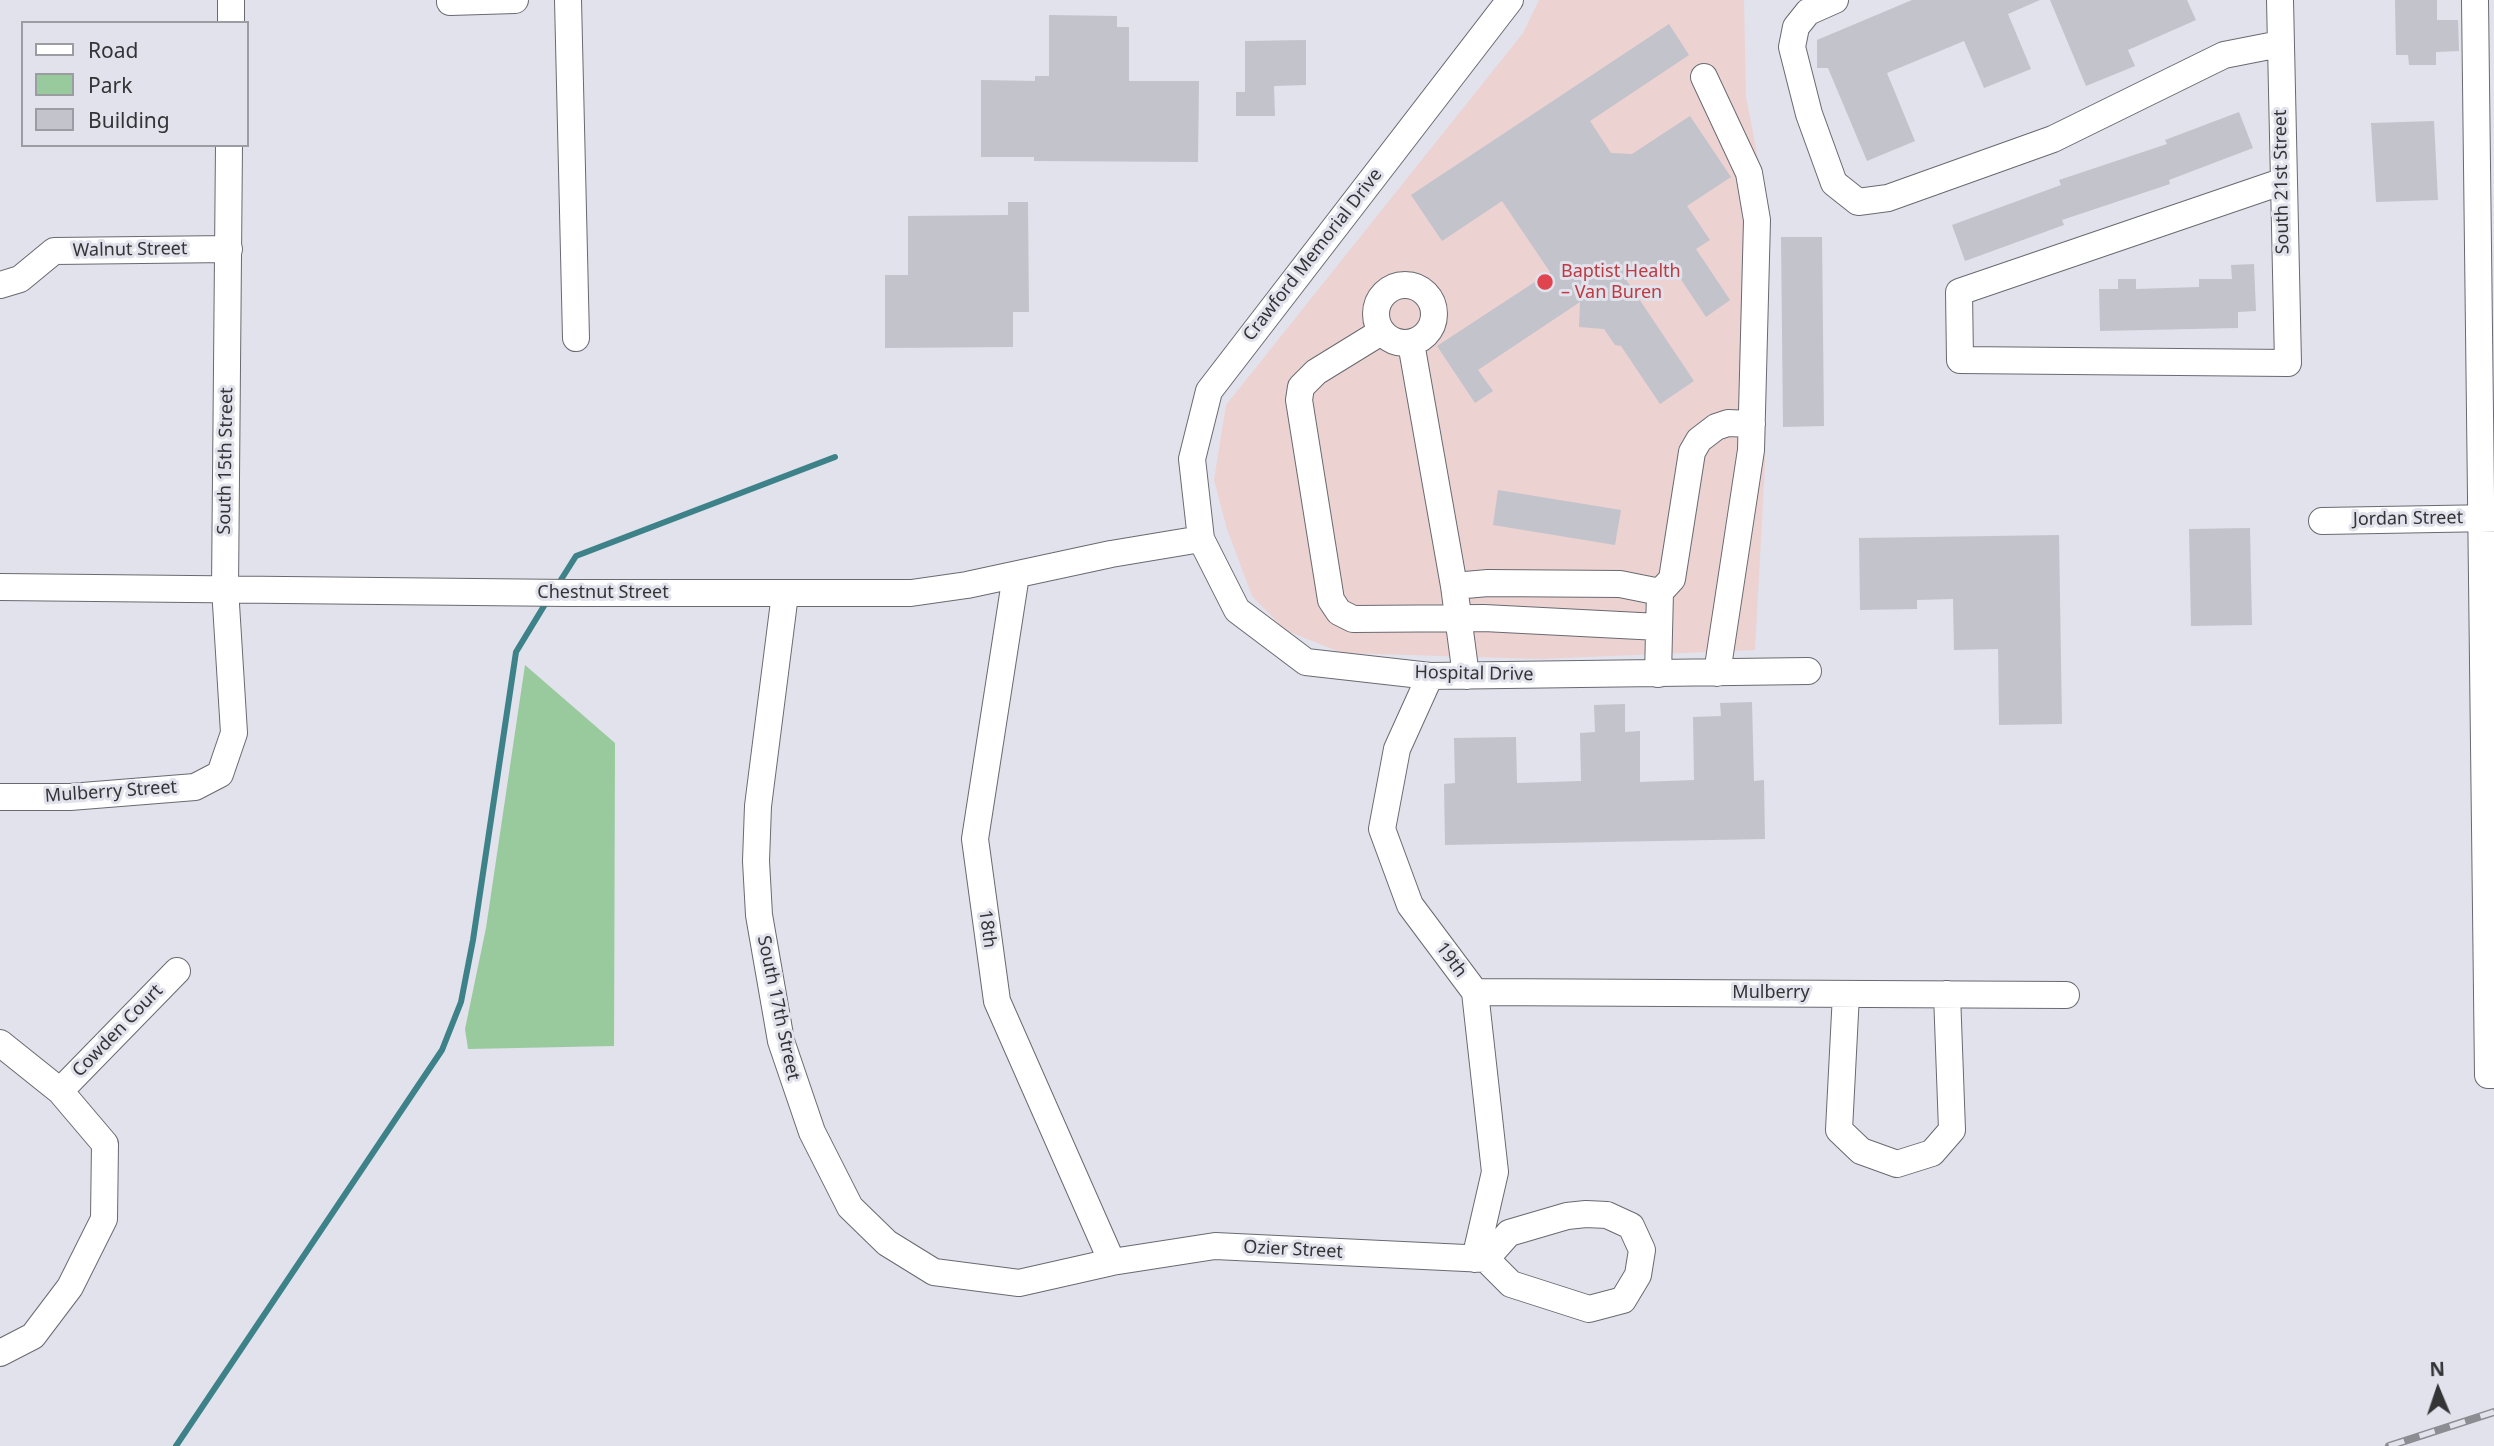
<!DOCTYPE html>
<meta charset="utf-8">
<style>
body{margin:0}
#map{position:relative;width:2494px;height:1446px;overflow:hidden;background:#e1e2eb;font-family:"Noto Sans",sans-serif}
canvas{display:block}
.legend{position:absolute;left:21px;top:21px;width:228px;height:126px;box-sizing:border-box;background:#e1e2eb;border:2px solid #9c9ca3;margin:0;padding:9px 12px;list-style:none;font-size:21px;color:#343437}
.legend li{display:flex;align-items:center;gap:14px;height:35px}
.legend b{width:35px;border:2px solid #9c9ca3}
.north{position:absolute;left:2403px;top:1355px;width:70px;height:70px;-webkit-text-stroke:5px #e1e2eb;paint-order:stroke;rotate:358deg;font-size:19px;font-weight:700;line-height:28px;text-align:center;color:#343437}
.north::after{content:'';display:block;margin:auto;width:24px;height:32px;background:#343437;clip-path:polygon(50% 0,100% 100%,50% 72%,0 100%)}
</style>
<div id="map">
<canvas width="2494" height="1446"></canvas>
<ul class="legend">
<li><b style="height:9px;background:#fff"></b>Road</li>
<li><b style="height:19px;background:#98ca9d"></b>Park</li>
<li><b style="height:19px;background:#c2c3cb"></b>Building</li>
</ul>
<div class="north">N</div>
</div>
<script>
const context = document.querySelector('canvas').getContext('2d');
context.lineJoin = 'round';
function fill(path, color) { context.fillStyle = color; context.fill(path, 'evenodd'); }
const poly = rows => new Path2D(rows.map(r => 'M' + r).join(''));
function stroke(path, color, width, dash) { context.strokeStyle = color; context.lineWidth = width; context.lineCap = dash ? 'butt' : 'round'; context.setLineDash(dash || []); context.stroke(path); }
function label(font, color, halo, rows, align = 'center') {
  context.font = font + ' "Noto Sans",sans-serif'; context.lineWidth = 6; context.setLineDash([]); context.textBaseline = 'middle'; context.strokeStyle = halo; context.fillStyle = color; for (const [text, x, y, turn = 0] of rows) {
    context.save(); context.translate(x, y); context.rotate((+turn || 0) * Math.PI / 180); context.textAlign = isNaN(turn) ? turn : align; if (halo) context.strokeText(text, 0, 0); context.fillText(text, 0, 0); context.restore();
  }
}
const medical = poly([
 [1539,0,1744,0,1746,97,1768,210,1765,465,1755,650,1540,659,1342,653,1285,630,1252,596,1227,529,1214,480,1226,405,1523,33]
]);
const green = poly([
 [525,665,615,743,614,1046,468,1049,465,1029,486,928]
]);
const stream = poly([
 [557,586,576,556,835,457],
 [176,1446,442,1050,461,1002,473,940,516,652,547,601]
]);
const building = poly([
 [1912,0,2040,0,2008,14,2031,69,1984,88,1964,41,1887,73,1915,141,1867,161,1828,68,1817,68,1817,40],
 [2050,0,2187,0,2196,20,2128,50,2135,66,2086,86],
 [2395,0,2437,0,2437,20,2458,20,2459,51,2436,52,2436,65,2409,65,2408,55,2396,55],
 [1049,15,1117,16,1117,27,1129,27,1129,81,1199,81,1198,162,1034,161,1034,157,981,157,981,80,1035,81,1035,76,1049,76],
 [1669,24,1689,55,1590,121,1611,153,1632,154,1690,116,1731,177,1687,206,1710,240,1696,249,1730,300,1706,317,1680,278,1623,275,1694,381,1660,404,1621,346,1615,345,1604,329,1579,327,1580,302,1478,370,1493,391,1475,403,1437,346,1550,272,1502,201,1442,241,1411,195],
 [1306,40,1306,85,1274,86,1275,116,1236,116,1236,92,1245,92,1245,41],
 [2239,112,2253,148,2169,180,2170,184,2062,220,2064,225,1965,261,1952,225,2061,185,2059,180,2167,144,2165,140],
 [2434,121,2438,200,2376,202,2371,123],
 [1008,202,1028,202,1029,312,1013,312,1013,347,885,348,885,275,908,275,908,216,1008,215],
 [1781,237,1822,237,1824,426,1783,427],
 [2254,264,2256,311,2238,312,2238,328,2100,331,2099,289,2118,289,2118,279,2136,279,2136,289,2199,287,2199,279,2232,279,2231,265],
 [1498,490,1621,510,1615,545,1493,525],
 [2250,528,2252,625,2191,626,2189,529],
 [2059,535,2062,724,1999,725,1998,649,1954,650,1953,599,1917,600,1917,609,1860,610,1859,538],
 [1752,702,1754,781,1764,780,1765,839,1445,845,1444,784,1455,783,1454,738,1516,737,1517,783,1581,781,1580,733,1595,732,1594,705,1625,704,1625,732,1640,731,1640,782,1694,780,1693,717,1721,716,1720,703]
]);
const minor = poly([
 [450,0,450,2,515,0],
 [568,0,576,338],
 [1510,0,1209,391,1192,459,1201,539,1237,610,1306,662,1430,676,1808,671],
 [1835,0,1808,12,1796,27,1792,47,1809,114,1834,183,1858,202,1888,198,2053,139,2224,55,2280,44],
 [2280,0,2288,363,1960,360,1959,292,2281,182],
 [2475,0,2488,1075,2494,1075],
 [231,23,231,0],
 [1704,77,1749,173,1757,220,1751,450,1717,673],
 '1376 314a29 29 0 1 1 58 0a29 29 0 1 1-58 0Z',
 [0,285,20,279,54,251,229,249],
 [1381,332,1316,372,1301,387,1299,400,1331,600,1339,612,1353,619,1484,618,1659,627],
 [1411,343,1454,586,1466,676],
 [2322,521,2494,518],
 [1016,575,975,839,997,1001,1112,1262],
 [1454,586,1488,583,1620,584,1660,592],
 [0,587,569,593,911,593,967,585,1111,554,1201,539],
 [785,594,758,806,756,861,759,915,781,1041,812,1132,850,1207,887,1243,934,1272,1019,1283,1112,1262,1215,1246,1486,1259],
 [1658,674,1660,592,1672,579,1692,452,1699,440,1716,427,1728,423,1752,424],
 [1430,676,1397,749,1382,829,1410,905,1475,992,1495,1172,1475,1259],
 [0,797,70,797,195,787,220,774,234,733,225,588,229,145],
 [1475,992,2066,995],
 [1846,994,1839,1130,1861,1151,1897,1164,1932,1153,1952,1130,1947,994],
 [0,1043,60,1091,105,1144,104,1219,70,1287,33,1336,0,1353],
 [60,1091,177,971],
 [1586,1214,1607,1215,1631,1226,1642,1250,1638,1275,1623,1300,1589,1309,1511,1284,1486,1259,1509,1233,1567,1216,1586,1214]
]);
const rail = poly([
 [2389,1446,2494,1412]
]);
const markers = [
 [1545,282,9,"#e0444e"]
];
const streetNames = [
 ["South 21st Street",2282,182,-91],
 ["Walnut Street",130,250,-1],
 ["Crawford Memorial Drive",1313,255,-52],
 ["South 15th Street",226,461,-89],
 ["Jordan Street",2408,519,-1],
 ["Chestnut Street",603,593],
 ["Hospital Drive",1474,674,1],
 ["Mulberry Street",111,792,-4],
 ["18th",987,929,82],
 ["19th",1451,960,53],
 ["Mulberry",1771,993],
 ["South 17th Street",778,1008,78],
 ["Cowden Court",118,1031,-46],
 ["Ozier Street",1293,1250,3]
];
const healthNames = [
 ["Baptist Health",1561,272],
 ["– Van Buren",1561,293]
];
fill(medical, '#edd2d2');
fill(green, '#98ca9d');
stroke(stream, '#3d8288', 6);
fill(building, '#c2c3cb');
stroke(minor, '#696a71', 28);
stroke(minor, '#fff', 26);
stroke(rail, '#8c8d93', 8);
stroke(rail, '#e1e2eb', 5, [16]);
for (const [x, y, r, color] of markers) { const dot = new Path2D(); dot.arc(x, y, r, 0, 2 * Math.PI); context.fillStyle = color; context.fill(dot); stroke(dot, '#e1e2eb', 2.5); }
label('18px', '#343437', '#e1e2eb', streetNames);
label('18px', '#be3a42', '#e1e2eb', healthNames, 'left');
</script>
